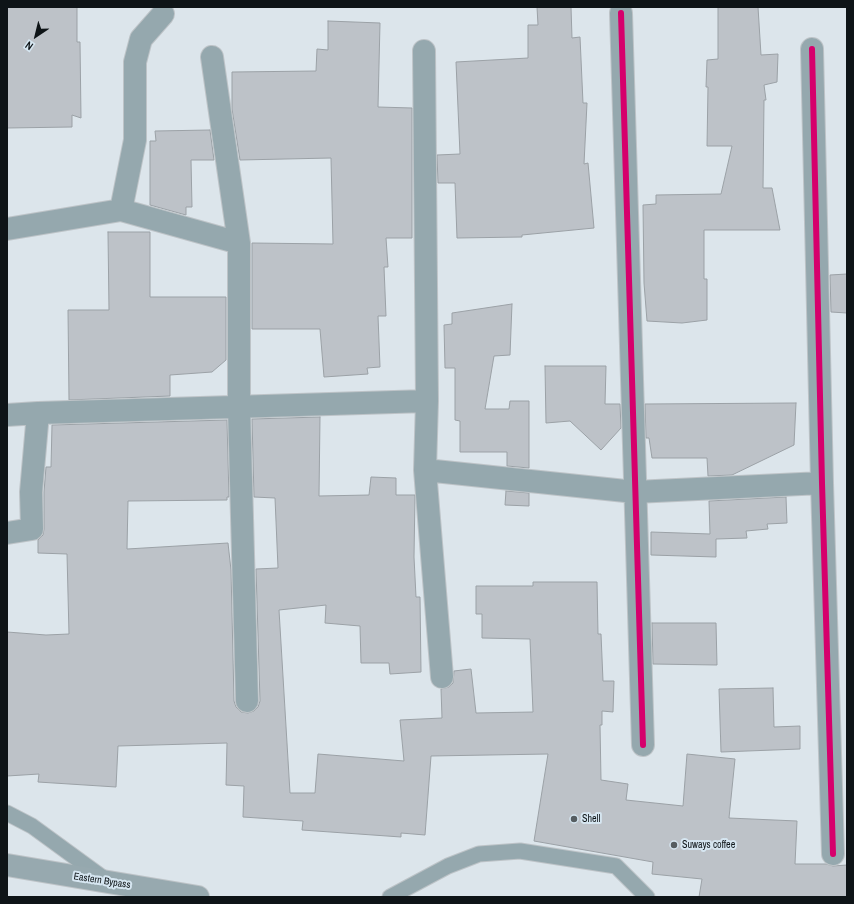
<!DOCTYPE html>
<style>
body{margin:0}
#map{position:relative;width:854px;height:904px;overflow:hidden;background:#dce5eb;font-family:"Archivo Narrow",sans-serif}
canvas{display:block}
.frame{position:absolute;inset:0;border:8px solid #0e1417;pointer-events:none}
.north{position:absolute;left:16px;top:16px;width:40px;height:40px;-webkit-text-stroke:3px #d6e6f1;paint-order:stroke;rotate:215deg;font-size:11px;font-weight:700;line-height:16px;text-align:center;color:#0e1417}
.north::after{content:'';display:block;margin:auto;width:14px;height:18px;background:#0e1417;clip-path:polygon(50% 0,100% 100%,50% 72%,0 100%)}
</style>
<div id="map">
<canvas width="854" height="904"></canvas>
<div class="frame"></div>
<div class="north">N</div>
</div>
<script>
const context = document.querySelector('canvas').getContext('2d');
context.lineJoin = 'round';
function fill(path, color) { context.fillStyle = color; context.fill(path, 'evenodd'); }
const poly = rows => new Path2D(rows.map(r => 'M' + r).join(''));
function stroke(path, color, width, dash) { context.strokeStyle = color; context.lineWidth = width; context.lineCap = dash ? 'butt' : 'round'; context.setLineDash(dash || []); context.stroke(path); }
function label(font, color, halo, rows, align = 'center') {
  context.font = font + ' "Archivo Narrow",sans-serif'; context.lineWidth = 4; context.setLineDash([]); context.textBaseline = 'middle'; context.strokeStyle = halo; context.fillStyle = color; for (const [text, x, y, turn = 0] of rows) {
    context.save(); context.translate(x, y); context.rotate((+turn || 0) * Math.PI / 180); context.textAlign = isNaN(turn) ? turn : align; if (halo) context.strokeText(text, 0, 0); context.fillText(text, 0, 0); context.restore();
  }
}
const building = poly([
 [7,7,77,7,77,42,80,42,81,118,72,115,72,127,7,128,7,7],
 [537,7,571,7,572,38,580,37,583,103,587,103,584,164,588,163,594,228,522,235,522,237,457,238,455,183,438,183,437,155,460,154,456,62,528,58,528,25,538,25,537,7],
 [718,7,758,7,761,55,778,54,777,82,764,85,766,100,764,100,763,188,772,188,780,230,704,230,704,279,707,279,707,320,682,323,647,321,644,283,643,205,656,204,656,195,721,194,732,146,707,146,708,87,706,87,707,60,718,59,718,7],
 [328,21,380,23,378,107,412,108,412,238,386,238,388,267,384,267,386,316,378,316,380,367,367,368,368,374,324,377,320,329,252,329,252,243,333,244,331,158,240,160,232,109,232,72,316,71,317,49,328,50,328,21],
 [210,130,214,160,191,160,192,207,186,207,186,215,150,205,150,141,156,141,155,131,210,130],
 [108,232,150,232,150,297,226,297,226,360,212,372,170,375,170,396,69,400,68,310,109,310,108,232],
 [847,274,847,313,831,312,830,275,847,274],
 [512,304,510,355,494,356,485,409,509,409,510,401,529,401,529,468,507,466,507,452,460,452,460,421,455,420,455,368,445,368,444,325,452,324,452,313,512,304],
 [545,366,606,366,605,404,620,404,621,428,601,450,570,421,546,423,545,366],
 [796,403,794,445,732,475,708,476,707,458,652,458,649,438,646,438,645,404,796,403],
 [320,417,319,496,369,495,371,477,396,478,396,495,415,495,414,557,416,597,420,597,421,672,390,674,389,663,361,663,360,626,325,623,326,605,279,610,290,793,315,793,318,754,404,761,400,720,442,718,441,689,449,687,453,683,454,671,471,669,476,713,533,712,530,639,482,638,482,614,476,614,476,586,533,586,533,582,597,582,598,634,601,634,603,681,614,681,613,712,602,711,602,725,600,725,601,780,628,784,626,800,683,806,687,754,735,759,729,818,797,821,795,864,826,864,833,866,847,865,847,897,699,897,702,879,652,874,653,862,534,841,548,754,431,756,425,835,401,833,401,837,302,830,303,821,243,817,244,786,226,785,227,743,118,746,116,787,38,782,39,774,7,776,7,632,46,635,69,634,67,554,38,553,38,540,43,535,44,529,44,492,46,467,51,467,52,425,227,420,229,497,227,497,227,500,128,501,127,549,228,543,231,570,234,701,236,707,241,712,248,713,254,711,258,707,260,701,256,569,278,568,275,498,254,497,252,419,320,417],
 [506,491,529,493,529,506,505,505,506,491],
 [786,497,787,523,767,524,768,529,746,531,747,538,716,539,716,557,651,555,651,532,710,534,709,501,786,497],
 [652,623,716,623,717,665,653,664,652,623],
 [773,688,774,727,800,726,800,749,721,752,719,689,773,688]
]);
const service = poly([
 [7,813,32,826,106,880],
 [390,897,448,866,479,854,520,851,616,866,647,897]
]);
const minor = poly([
 [621,13,643,745],
 [812,49,822,483,833,854],
 [424,51,427,401,425,470,442,677],
 [212,57,239,243,239,407,247,701],
 [121,210,135,140,135,62,141,39,163,14],
 [7,229,121,210,239,243],
 [7,415,38,413,427,401],
 [425,470,635,492,822,483],
 [7,533,32,529,31,492,38,413]
]);
const primary = poly([
 [7,865,198,897]
]);
const cycleway = poly([
 [621,13,643,745],
 [812,49,822,483,833,854]
]);
const markers = [
 [574,819,4,"#565d61"],
 [674,845,4,"#565d61"]
];
const poiNames = [
 ["Shell",582,819],
 ["Suways coffee",682,845]
];
const streetNames = [
 ["Eastern Bypass",102,881,9]
];
fill(building, '#bdc2c8');
stroke(building, '#9ba1a6', 1);
stroke(service, '#bdc3c7', 17);
stroke(minor, '#bdc3c7', 24);
stroke(primary, '#bdc3c7', 24);
stroke(service, '#95a8ae', 15);
stroke(minor, '#95a8ae', 22);
stroke(primary, '#97a9af', 22);
stroke(cycleway, '#d6006c', 6);
for (const [x, y, r, color] of markers) { const dot = new Path2D(); dot.arc(x, y, r, 0, 2 * Math.PI); context.fillStyle = color; context.fill(dot); stroke(dot, '#d6e6f1', 1.5); }
label('10px', '#0e1417', '#d6e6f1', poiNames, 'left');
label('10px', '#0e1417', '#d6e6f1', streetNames);
</script>
